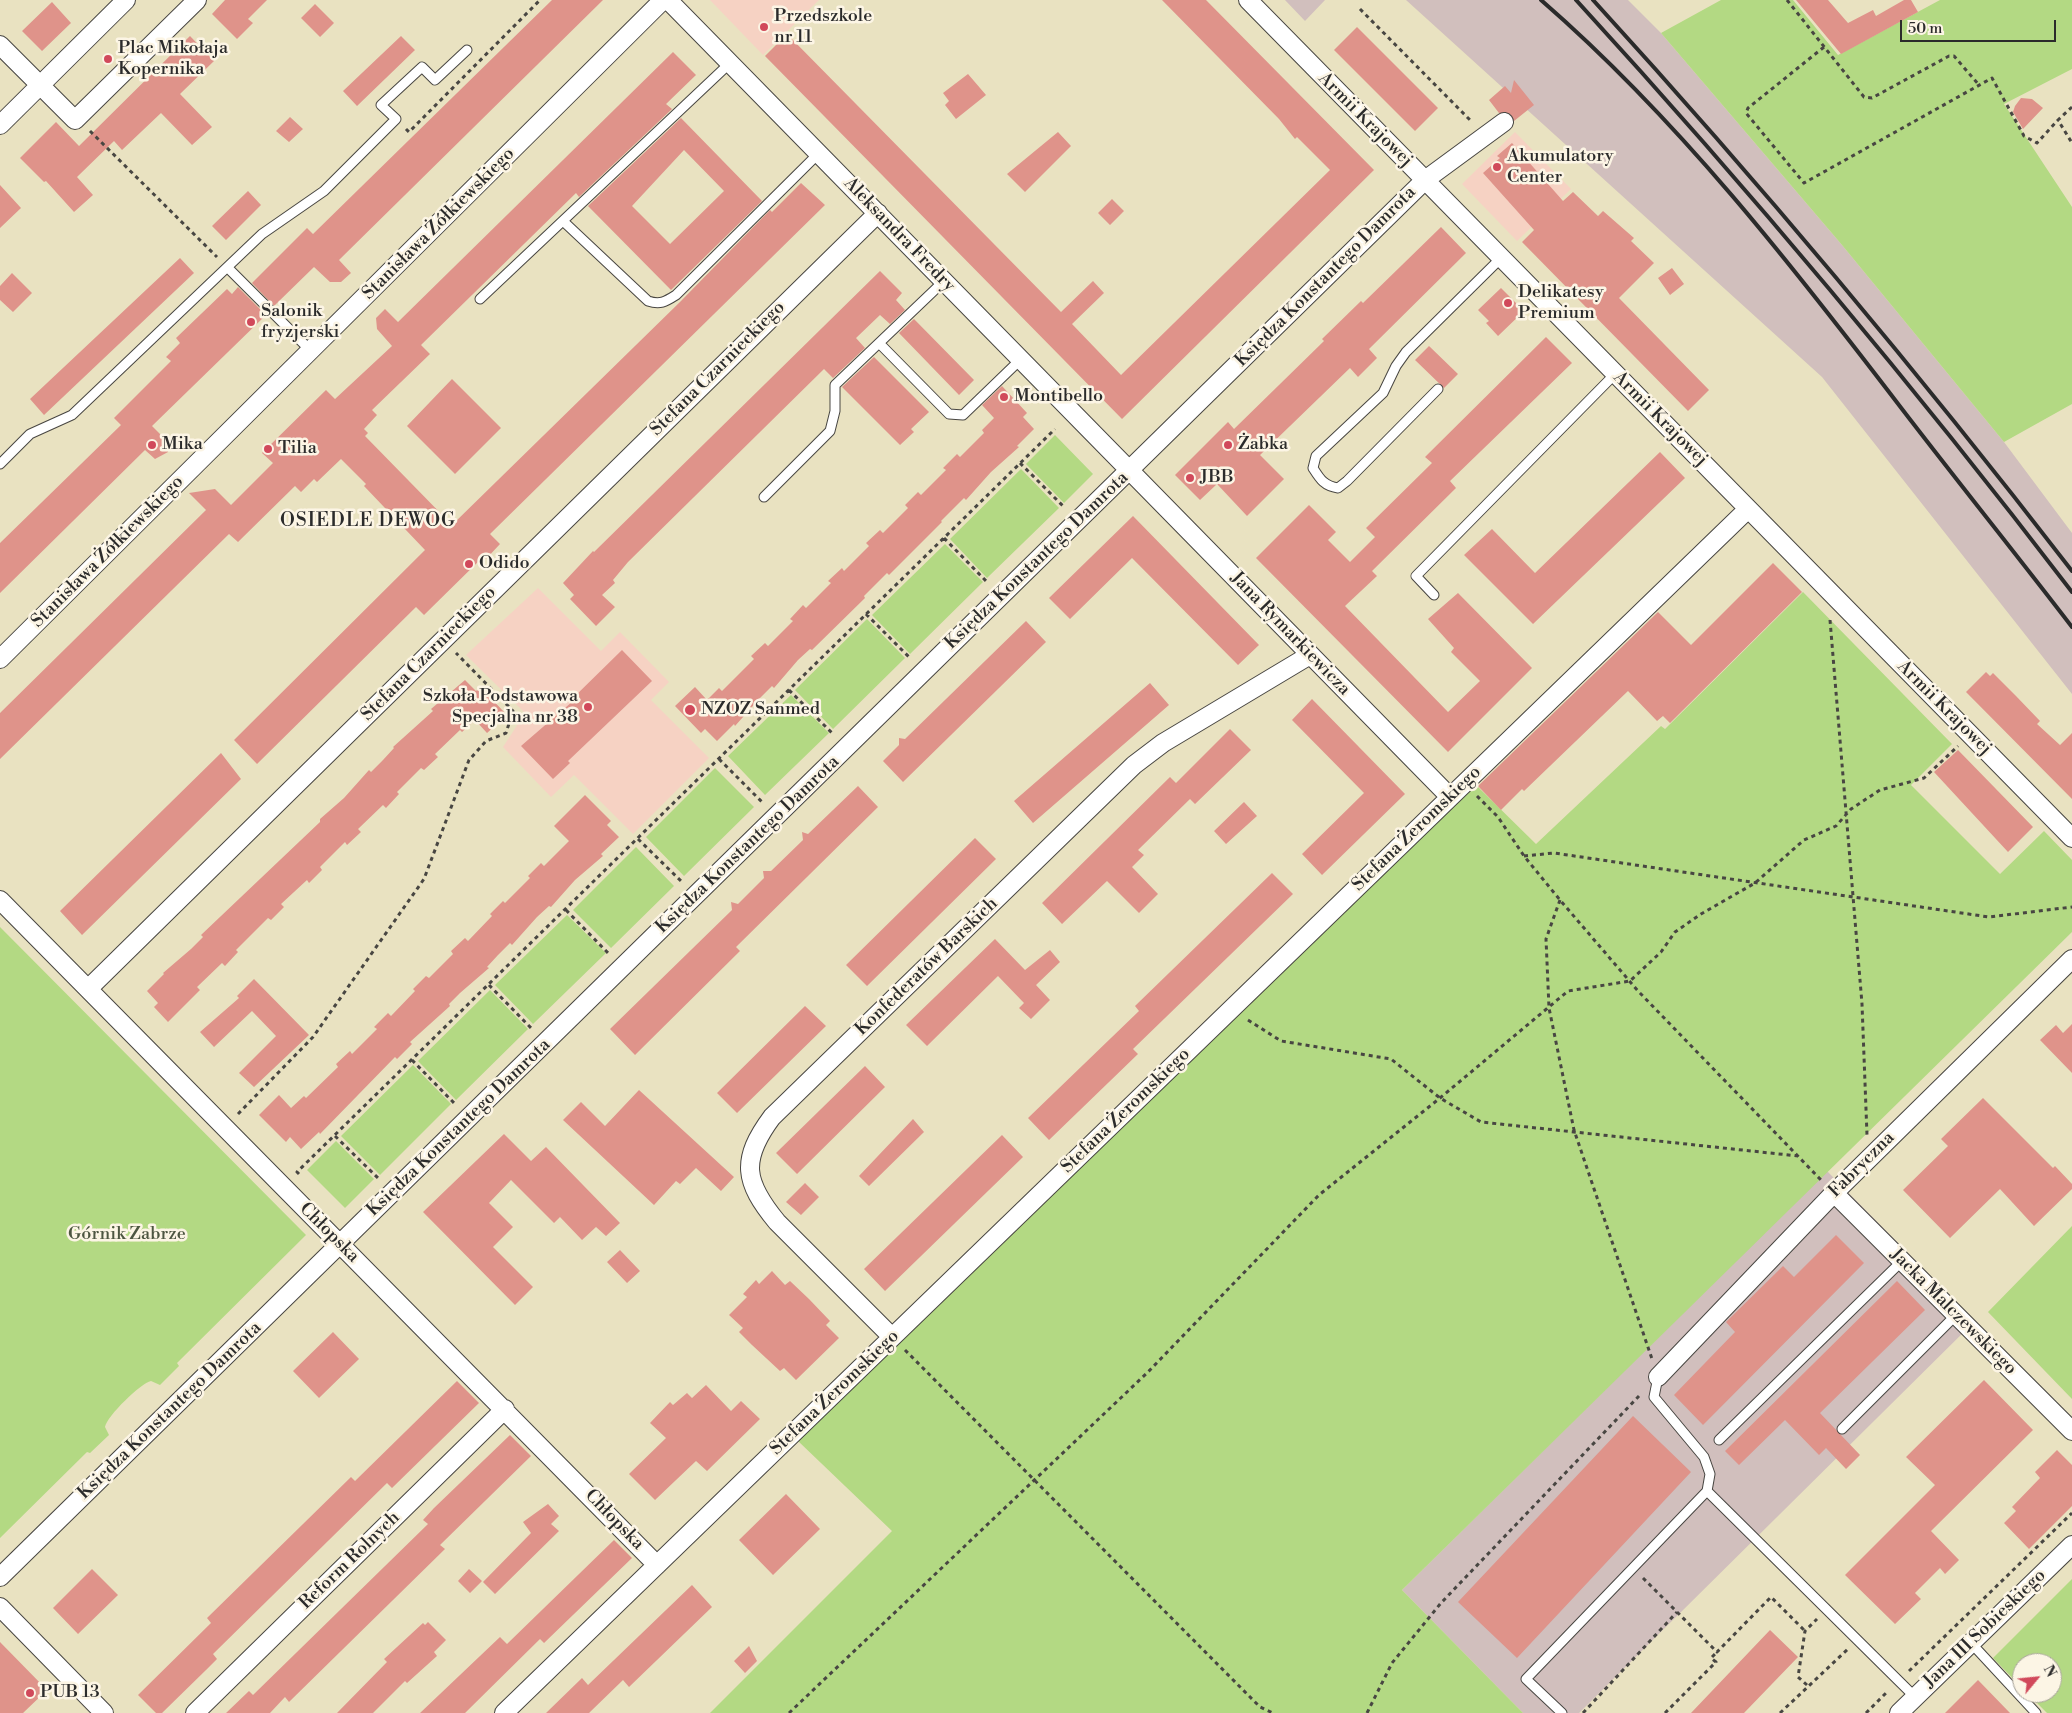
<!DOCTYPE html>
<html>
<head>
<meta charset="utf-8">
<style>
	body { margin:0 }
	#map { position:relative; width:2072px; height:1713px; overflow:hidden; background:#e9e2c1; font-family:"Libre Bodoni",serif }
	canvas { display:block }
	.north { position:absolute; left:2012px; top:1653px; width:50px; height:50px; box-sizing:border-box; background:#fcf5e5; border:1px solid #a8a49b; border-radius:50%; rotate:62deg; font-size:14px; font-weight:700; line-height:20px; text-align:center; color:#2b2b2b }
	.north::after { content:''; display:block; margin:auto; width:18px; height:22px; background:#d1495b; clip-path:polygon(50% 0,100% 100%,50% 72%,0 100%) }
	.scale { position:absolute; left:1900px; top:20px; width:156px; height:22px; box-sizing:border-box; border:2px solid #2b2b2b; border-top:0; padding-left:6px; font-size:15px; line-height:18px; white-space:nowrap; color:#2b2b2b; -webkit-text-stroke:4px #fcf5e5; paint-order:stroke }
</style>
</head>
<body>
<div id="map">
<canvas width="2072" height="1713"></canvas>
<div class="north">N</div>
<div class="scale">50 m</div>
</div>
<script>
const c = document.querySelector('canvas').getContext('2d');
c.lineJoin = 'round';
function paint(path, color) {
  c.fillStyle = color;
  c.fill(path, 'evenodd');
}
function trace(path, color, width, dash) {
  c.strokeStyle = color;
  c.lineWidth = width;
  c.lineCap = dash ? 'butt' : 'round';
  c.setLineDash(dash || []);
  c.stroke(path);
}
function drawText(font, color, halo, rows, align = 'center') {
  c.font = font + ' "Libre Bodoni",serif';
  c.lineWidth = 5;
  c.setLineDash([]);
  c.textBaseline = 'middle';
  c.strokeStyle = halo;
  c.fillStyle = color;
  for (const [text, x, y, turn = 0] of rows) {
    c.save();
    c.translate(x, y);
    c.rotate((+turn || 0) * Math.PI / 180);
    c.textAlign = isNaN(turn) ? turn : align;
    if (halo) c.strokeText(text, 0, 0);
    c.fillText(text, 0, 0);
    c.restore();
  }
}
const built = new Path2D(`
	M710,0H819L763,55Z
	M1515,132L1571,189L1517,241L1462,184Z
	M538,588L601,651L620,632L669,682L651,700L709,758L633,834L574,775L551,797L503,747L525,713L466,655Z`);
const industrial = new Path2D(`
	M1285,0H1325L1305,21Z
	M1406,0H1628L1661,33L1842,245L2004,442L2072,533V694L1822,377Z
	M1827,1171L1975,1321L1579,1713H1523L1402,1590Z`);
const green = new Path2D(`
	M1721,0H1793L1838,55L1940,0H2072V69L2004,104L2072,207V404L2004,442L1842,245L1661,33Z
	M1055,435L1093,474L1064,503L1026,464Z
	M1021,469L1059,508L987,578L950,539Z
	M945,544L983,582L910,654L872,615Z
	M1803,592L1952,744L1911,785L2000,874L2044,831L2072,860V932L1402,1590L1523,1713H710L892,1531L798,1441L1468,788L1478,787L1536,844L1661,726L1665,729Z
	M867,619L905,658L833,729L795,690Z
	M791,695L829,733L765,795L728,756Z
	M715,768L754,807L684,876L646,837Z
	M636,847L674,886L611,948L573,910Z
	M567,915L606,953L533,1024L495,985Z
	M0,927L306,1235L177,1363L179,1366L160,1385L151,1381C141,1383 107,1416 105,1427L109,1435L90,1453L87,1452L0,1538Z
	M490,990L528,1029L456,1100L418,1061Z
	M413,1065L451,1104L380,1175L341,1136Z
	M336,1141L374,1179L345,1208L307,1170Z
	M2072,1226V1399L1988,1312Z
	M2072,1579V1713H2047L2027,1693H2052V1663H2022V1688L1993,1658Z`);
const building = new Path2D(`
	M225,0H267L248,19L253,23L237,39L212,14Z
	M552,0H603L339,260L351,273L341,282H330L314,267L274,306L252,283L307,228L313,234Z
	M1162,0H1206L1374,170L1122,419L765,56L787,34L1061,312L1093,281L1104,293L1072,324L1121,375L1330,170L1297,137L1295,139L1279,119Z
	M1796,0H1828L1848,23L1873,10L1876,16L1904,0H1911L1918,12L1841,54Z
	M52,2L71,23L42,51L22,31Z
	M315,4L334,23L320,37L301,18Z
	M1357,27L1438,108L1415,131L1334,50Z
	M190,36L214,61L180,94L212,127L192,145L161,113L122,150L114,141L77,177L93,195L74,212L46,181L44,182L20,158L56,122L79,146Z
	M401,36L415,50L357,106L343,91Z
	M673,52L696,75L666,104L672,109L579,197L576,193L421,345L430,354L372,410L377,415L364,429L368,433L365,436L452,525L681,301L770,210L772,212L801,183L825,205L490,534L500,544L486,559L484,556L424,615L416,607L257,764L234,740L425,550L364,486L366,484L341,459L317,482L314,479L301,492L295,486L238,542L229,534L0,759V713L206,510L189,493L215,489L231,505L273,463L262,453L326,390L335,399L392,346L377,329L376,318L385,309L398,322Z
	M968,74L986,95L956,119L945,105L949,101L943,93Z
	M1514,80L1534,105L1514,121L1509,113H1499L1489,100L1505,86L1511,93Z
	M2021,98L2032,99L2043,108L2023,129L2013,112L2015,106Z
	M290,117L303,129L289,142L276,131Z
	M681,118L762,201L671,290L588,206ZM684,150L724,191L670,244L632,206Z
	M1058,132L1071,146L1025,192L1007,174Z
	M1512,143L1563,201L1573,192L1598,216L1603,211L1634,238L1631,241L1654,263L1619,298L1709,390L1688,411L1522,242L1534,230L1483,173L1500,158L1497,156Z
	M0,185L21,208L0,228Z
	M248,191L261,205L226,240L212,226Z
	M1112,199L1124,211L1110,225L1098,213Z
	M1441,227L1466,253L1369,349L1377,358L1358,377L1350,368L1260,455L1284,479L1247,516L1217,484L1200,500L1175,475L1228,422L1234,429L1324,341L1322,339L1361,301L1363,303Z
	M180,258L194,273L44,415L30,399Z
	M1672,268L1684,284L1670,295L1658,278Z
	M880,271L902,293L896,300L905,310L890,324L880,315L856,338L865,348L833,378L824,369L628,562L613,580L615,583L602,595L615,607L596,626L570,599L574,595L563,583L593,551L594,552Z
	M12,273L32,293L13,312L0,300V286Z
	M238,287L266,315L152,426L170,444L165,447L168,452L155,459L145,450L0,593V543L121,425L114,418L171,361L166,357L180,343L176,338L227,289L232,294Z
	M1501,288L1524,311L1498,336L1486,323L1489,321L1478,310Z
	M914,319L974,380L959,395L899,333Z
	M1546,337L1572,363L1450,481L1456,488L1372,571L1377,576L1345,606L1448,712L1480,681L1451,652L1454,648L1428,619L1458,593L1532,668L1448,752L1256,558L1309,505L1336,532L1328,540L1350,562L1375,537L1366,528L1432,463L1425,457Z
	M1429,346L1458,374L1444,388L1415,360Z
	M874,357L929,412L911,429L914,432L900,445L842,387Z
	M452,379L501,428L455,474L407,426Z
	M1002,386L1027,413L1023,417L1034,429L1017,446L1019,447L991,472L966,500L964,498L941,521L942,522L889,575L887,573L864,596L865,598L812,650L810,649L798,660L774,688L772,686L760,698L735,726L734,724L717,741L705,729L701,733L675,706L695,687L707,700L719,688L722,691L754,659L751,656L765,643L768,646L793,621L790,619L803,605L806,608L831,583L828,581L842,568L844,571L869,546L866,543L880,530L883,533L908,508L905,505L918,492L921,495L946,470L943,468L957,454L960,457L984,433L982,430L994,418L982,405Z
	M1660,452L1685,478L1533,624L1464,555L1492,529L1535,573Z
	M1133,516L1259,645L1238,665L1132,558L1070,619L1049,598Z
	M1773,563L1802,592L1670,723L1663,716L1657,721L1628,691L1524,791L1522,789L1501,810L1478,786L1658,612L1691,645Z
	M1026,621L1046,642L903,782L883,761L899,745V738L905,739Z
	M622,650L652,681L568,761L570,763L553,779L521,746L573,701L571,700Z
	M1986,672L1990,676L1993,673L2016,696L2040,721L2037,724L2060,745L2072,733V799L1966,692Z
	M465,680L476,691L480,687L507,715L487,733L475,720L462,732L460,730L435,754L438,757L424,770L421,768L397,792L399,794L386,808L383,805L358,829L361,832L347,845L345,842L320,867L322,870L309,883L307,880L281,904L284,907L271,920L268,918L236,950L238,952L225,966L222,963L197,987L200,990L168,1022L154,1007L158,1003L147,991L164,974L163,973L191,949L203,937L201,935L320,822V819L344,798L369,770L371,772L383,760L394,748L393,747L433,711L431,709Z
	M1150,683L1169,705L1033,823L1014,801Z
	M1312,699L1405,794L1322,875L1302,854L1364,793L1292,720Z
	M1230,729L1251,750L1195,804L1190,799L1138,850L1144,855L1132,867L1158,894L1139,913L1107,881L1062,924L1042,903L1170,777L1176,783Z
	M1958,750L2033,827L2008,852L1934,772Z
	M221,753L241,779L82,935L60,911Z
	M858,786L878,807L736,947L740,951L635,1055L610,1029L732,910L731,902L738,904L764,878L763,871H771L803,840L802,832L808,834Z
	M585,795L611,821L607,825L619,837L601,854L603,856L575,880L551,907L549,906L537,917L512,945L510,943L498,955L487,967L489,968L460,993L449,1004L450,1006L410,1042L412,1044L397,1059L395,1057L320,1134L319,1132L301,1149L290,1137L286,1142L259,1115L279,1095L291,1108L304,1096L306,1098L338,1067L336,1064L350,1051L352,1054L377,1029L374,1027L388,1013L391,1016L415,991L413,989L426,976L429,978L453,954L451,951L465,938L468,941L492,916L490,914L503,901L505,903L530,878L528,876L541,863L544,866L569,841L554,826Z
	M1244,802L1257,816L1226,844L1214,831Z
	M975,838L996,859L867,986L846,965Z
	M1272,873L1293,894L1133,1049L1138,1054L1049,1140L1028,1118L1139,1011L1135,1006Z
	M995,939L1025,970L1050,950L1060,962L1036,985L1050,1000L1031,1019L1019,1008L1024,1003L998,976L927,1046L906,1025Z
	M254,979L309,1035L254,1087L239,1073L276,1036L252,1011L214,1047L200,1032L239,998L237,996Z
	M805,1006L826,1026L737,1113L717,1093Z
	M2072,1024V1073L2040,1040L2056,1025L2063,1033Z
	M865,1066L885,1087L797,1174L776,1153Z
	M639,1090L734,1177L721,1191L696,1168L680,1184L676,1181L654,1205L563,1120L581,1102L605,1126Z
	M1983,1098L2053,1168L2055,1166L2072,1184V1189L2034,1226L2000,1189L1950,1238L1903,1190L1948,1146L1941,1139Z
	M913,1119L924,1132L869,1186L859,1176Z
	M504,1134L531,1161L546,1147L620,1223L606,1236L596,1227L582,1240L560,1217L554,1223L511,1180L489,1203L513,1227L493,1247L533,1287L515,1305L423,1212Z
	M1002,1135L1023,1157L885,1291L864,1269Z
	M805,1183L819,1197L801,1215L786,1202Z
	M1836,1235L1864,1263L1703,1425L1674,1395L1735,1332L1726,1322L1783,1266L1794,1277Z
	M620,1250L640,1271L627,1283L607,1262Z
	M772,1271L785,1285L790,1281L809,1299L830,1321L826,1325L839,1338L796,1380L784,1368L780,1371L752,1345L739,1332L743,1328L729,1315L747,1297L743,1294L756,1280L759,1284Z
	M1897,1281L1925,1310L1820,1413L1860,1455L1846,1469L1826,1448L1819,1455L1785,1420L1739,1465L1725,1451Z
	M333,1332L359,1359L319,1398L293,1371Z
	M1984,1380L2033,1430L1931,1531L1959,1560L1945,1574L1940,1568L1915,1593L1921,1599L1895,1624L1845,1575L1935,1485L1906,1457Z
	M457,1381L479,1403L392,1488L387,1483L213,1654L217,1659L206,1670L162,1713H156L138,1695L211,1623L207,1618L351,1477L355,1481Z
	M706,1385L731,1411L741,1401L760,1419L707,1471L696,1461L655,1500L629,1474L666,1438L650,1423L670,1402L673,1405L687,1393L692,1398Z
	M1633,1416L1691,1472L1517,1658L1458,1602Z
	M510,1435L531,1456L440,1545L445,1549L289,1702L285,1697L270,1713H226L249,1691L253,1695L428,1524L423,1520L434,1508Z
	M2057,1450L2072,1465V1506L2029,1549L2004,1523L2016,1511L2012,1507L2040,1478L2035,1472Z
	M786,1494L820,1529L773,1575L739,1540Z
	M548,1504L559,1516L551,1524L559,1531L495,1594L483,1582L531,1533L523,1522Z
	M614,1540L632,1558L544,1643L540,1639L465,1713H420L500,1637L507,1644Z
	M92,1569L118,1595L78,1634L53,1608Z
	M469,1569L482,1581L470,1593L458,1581Z
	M692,1585L712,1607L629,1687L623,1680L589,1713H546L582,1678L588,1685Z
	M428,1622L446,1640L434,1652L437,1656L407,1683L405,1681L373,1713H337L387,1662L384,1659L423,1623L425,1625Z
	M1770,1630L1798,1657L1744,1713H1691Z
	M0,1642L47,1690L23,1713H0Z
	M749,1646L757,1661L745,1673L734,1661Z
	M1978,1680L2010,1713H1945Z`);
const path = new Path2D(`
	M1787,0L1864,97L1872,98L1949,56H1954L1979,85
	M1360,9L1472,122
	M1824,47L1748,108L1746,113L1804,183L1992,78L2024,136L2037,143L2058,120
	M2072,107L2058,120L2072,143
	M406,129L409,132L540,0
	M90,131L217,257
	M1020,463L1064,507
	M944,538L987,582
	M866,614L910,658
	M1830,620L1862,1004L1867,1135
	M789,690L833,734
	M719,759L763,803
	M1477,796L1498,817L1524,856L1560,900L1638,991L1821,1180
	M638,839L682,882
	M1524,856L1554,853L1989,917L2072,907
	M1560,900L1546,939L1549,1008L1574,1130L1652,1359
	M566,910L609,954
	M489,985L532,1029
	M1248,1020L1281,1041L1391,1059L1440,1098L1481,1122L1798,1156
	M412,1060L455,1104
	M238,1114L313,1037L424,879L469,760L486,741L506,733L513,711L456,653
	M335,1136L379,1179
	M299,1174L297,1172L1055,429
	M905,1350L1260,1707L1273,1713
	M1643,1578L1717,1652L1771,1597L1805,1631
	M1909,1671L2072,1513
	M1807,1685L1798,1677L1805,1631L1817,1619
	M789,1713L1147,1373L1319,1195L1440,1098L1568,991L1630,981L1661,952L1675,932L1701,914L1755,883L1804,840L1836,826L1851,809L1880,790L1924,778L1958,746
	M1367,1713L1392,1663L1441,1603L1639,1396
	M1583,1713L1677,1612
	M1665,1713L1716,1662L1711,1658L1717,1652
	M1780,1713L1848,1649
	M1866,1713L1888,1691`);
const lane = new Path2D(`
	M563,221L648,301C660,305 665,302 676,295L819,153
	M228,268L311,351
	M480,299L730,63
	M879,343L949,414L963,415L1020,360
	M1438,389L1347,481L1338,488C1324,486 1320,479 1313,468L1316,456L1383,393L1396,366L1406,352L1501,258
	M0,464L30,434L72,415L262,234L324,191L396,119L381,105L422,67L435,80L467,50
	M764,497L830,431L835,411V385L944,281
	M1434,595L1416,576L1615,374
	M1658,1377L1654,1397L1704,1457L1710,1474L1707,1491
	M1842,1429L1956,1315
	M1719,1440L1902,1261
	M1972,1644L2036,1713
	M1562,1713L1526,1679L1707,1491L1915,1697`);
const street = new Path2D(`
	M668,0L1450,797
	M1248,0L2072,838
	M0,45L75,120L197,0
	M0,125L126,0
	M0,659L663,0
	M0,900L657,1565
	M88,989L878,213
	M1834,1193L2072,1431
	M892,1337L777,1222C744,1182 740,1160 772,1117L1134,765L1163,743L1310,655
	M1658,1377L1834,1193L2072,959
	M0,1577L1425,180L1504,122
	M0,1607L104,1713
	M195,1713L505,1409
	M504,1713L1748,509
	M1899,1713L2072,1545`);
const rail = new Path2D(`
	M1541,0C1678,119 1792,265 1902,409C1958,482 2016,554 2072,627
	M1576,0C1750,190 1915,387 2072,592
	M1593,0C1761,184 1920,374 2072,571`);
const markers = [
	[764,27,5,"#d1495b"],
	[108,59,5,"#d1495b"],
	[1497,167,5,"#d1495b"],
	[1508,303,5,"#d1495b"],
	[251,322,5,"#d1495b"],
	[1004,397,5,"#d1495b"],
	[152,445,5,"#d1495b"],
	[1228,445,5,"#d1495b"],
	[268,449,5,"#d1495b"],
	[1190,478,5,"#d1495b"],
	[469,564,5,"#d1495b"],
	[588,707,5,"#d1495b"],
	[690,710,6,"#d1495b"],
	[30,1693,5,"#d1495b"]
];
const poiNames = [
	["Przedszkole",774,17],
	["nr 11",774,38],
	["Plac Mikołaja",118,49],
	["Kopernika",118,70],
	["Akumulatory",1507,157],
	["Center",1507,178],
	["Delikatesy",1518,293],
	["Premium",1518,314],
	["Salonik",261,312],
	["fryzjerski",261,333],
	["Montibello",1014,397],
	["Mika",162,445],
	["Żabka",1238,445],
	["Tilia",278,449],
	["JBB",1200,478],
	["Odido",479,564],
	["Szkoła Podstawowa",578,697,"right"],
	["Specjalna nr 38",578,718,"right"],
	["NZOZ Sanmed",701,710],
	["PUB 13",40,1693]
];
const streetNames = [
	["Armii Krajowej",1365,120,45],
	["Stanisława Żółkiewskiego",439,224,-45],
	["Aleksandra Fredry",899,235,46],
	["Księdza Konstantego Damrota",1326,277,-45],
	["Stefana Czarnieckiego",718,369,-45],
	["Armii Krajowej",1660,419,45],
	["Stanisława Żółkiewskiego",108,552,-45],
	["Księdza Konstantego Damrota",1037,561,-44],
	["Jana Rymarkiewicza",1290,634,46],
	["Stefana Czarnieckiego",429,654,-45],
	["Armii Krajowej",1944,708,45],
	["Stefana Żeromskiego",1417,829,-44],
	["Księdza Konstantego Damrota",748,845,-44],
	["Konfederatów Barskich",927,967,-44],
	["Stefana Żeromskiego",1126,1111,-44],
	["Księdza Konstantego Damrota",459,1128,-44],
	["Fabryczna",1862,1165,-45],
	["Chłopska",329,1233,45],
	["Jacka Malczewskiego",1953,1312,45],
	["Stefana Żeromskiego",835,1393,-44],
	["Księdza Konstantego Damrota",170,1411,-44],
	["Chłopska",614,1520,46],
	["Reform Rolnych",350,1561,-44],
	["Jana III Sobieskiego",1985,1629,-44]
];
const parkNames = [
	["Górnik Zabrze",127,1235]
];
const neighbourhoodNames = [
	["OSIEDLE DEWOG",368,521]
];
paint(built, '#f6d2c3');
paint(industrial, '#d1bfbd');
paint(green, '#b3d983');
paint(building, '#df938a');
trace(lane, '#484642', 11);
trace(street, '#484642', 20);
trace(path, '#484642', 3, [4, 4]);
trace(lane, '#fff', 9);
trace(street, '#fff', 18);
trace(rail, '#2b2b2b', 4);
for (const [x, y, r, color] of markers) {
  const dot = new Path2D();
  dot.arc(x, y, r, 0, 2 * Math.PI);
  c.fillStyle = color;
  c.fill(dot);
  trace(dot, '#fcf5e5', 2);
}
drawText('18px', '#2b2b2b', '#fcf5e5', poiNames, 'left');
drawText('18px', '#2b2b2b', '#fcf5e5', streetNames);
drawText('18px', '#4d5641', '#fcf5e5', parkNames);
c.letterSpacing = '1px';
drawText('19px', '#2b2b2b', '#fcf5e5', neighbourhoodNames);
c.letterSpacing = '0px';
</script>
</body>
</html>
